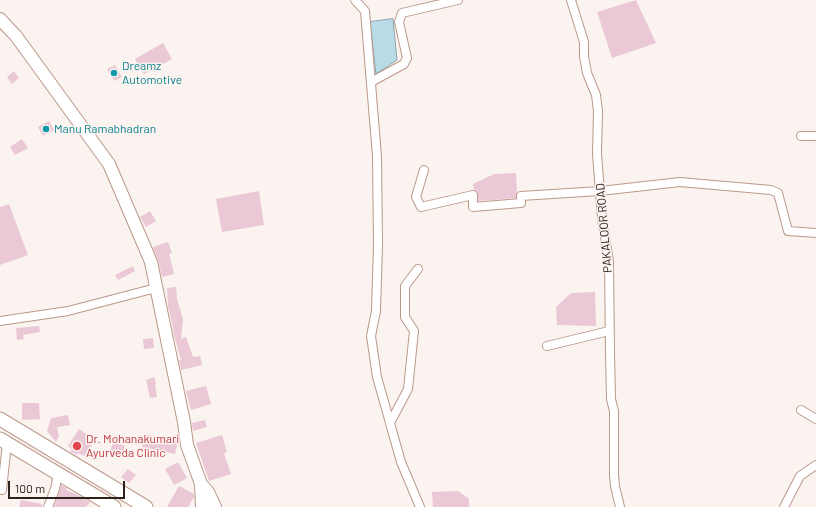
<!DOCTYPE html>
<html>
<head>
<meta charset="utf-8">
<style>
	body { margin:0 }
	#map { position:relative; width:816px; height:507px; overflow:hidden; background:#fbf3f0; font-family:Barlow,sans-serif }
	canvas { display:block }
	.scale { position:absolute; left:8px; top:481px; width:117px; height:18px; box-sizing:border-box; border:2px solid #2f211b; border-top:0; padding-left:5px; font-size:12px; line-height:14px; white-space:nowrap; color:#2f211b; -webkit-text-stroke:3px #fbf3f0; paint-order:stroke }
</style>
</head>
<body>
<div id="map">
<canvas width="816" height="507"></canvas>
<div class="scale">100 m</div>
</div>
<script>
const c = document.querySelector('canvas').getContext('2d');
c.lineJoin = 'round';
function paint(path, color) {
  c.fillStyle = color;
  c.fill(path, 'evenodd');
}
function trace(path, color, width, dash) {
  c.strokeStyle = color;
  c.lineWidth = width;
  c.lineCap = dash ? 'butt' : 'round';
  c.setLineDash(dash || []);
  c.stroke(path);
}
function drawText(font, color, halo, rows, align = 'center') {
  c.font = font + ' Barlow,sans-serif';
  c.lineWidth = 3;
  c.setLineDash([]);
  c.textBaseline = 'middle';
  c.strokeStyle = halo;
  c.fillStyle = color;
  for (const [text, x, y, turn = 0] of rows) {
    c.save();
    c.translate(x, y);
    c.rotate((+turn || 0) * Math.PI / 180);
    c.textAlign = isNaN(turn) ? turn : align;
    if (halo) c.strokeText(text, 0, 0);
    c.fillText(text, 0, 0);
    c.restore();
  }
}
const water = new Path2D(`
	M393,19L397,60L376,74L370,22Z`);
const building = new Path2D(`
	M636,0L656,43L612,58L597,12Z
	M163,43L172,59L144,74L135,59Z
	M115,65L122,77L114,81L107,69Z
	M14,71L19,78L12,84L7,77Z
	M49,121L54,130L43,136L38,127Z
	M22,139L28,148L15,155L10,147Z
	M516,173L517,192L516,198L478,201V195L477,192L474,190L473,184L494,174Z
	M259,191L264,225L222,232L216,199Z
	M9,204L28,255L0,265V207Z
	M150,211L156,221L146,227L140,217Z
	M168,242L172,253L169,254L174,274L162,277L158,260L153,247Z
	M133,266L135,271L118,280L115,275Z
	M176,287L177,299L183,319L181,339L186,337L193,357L200,356L202,365L181,370L179,360H181L174,335L172,323L168,306L167,288Z
	M595,292L596,326L557,325L556,307L571,293Z
	M39,326L40,332L23,335L24,339L17,340L16,328Z
	M153,338L154,348L144,349L143,339Z
	M154,377L156,383L155,384L157,397L150,398L146,380Z
	M206,386L211,404L191,410L186,391Z
	M22,403H39L40,419L22,420Z
	M68,415L70,425L57,427L59,436L56,442L47,431L51,418Z
	M205,420L207,427L193,431L192,423Z
	M79,429L89,436L86,441L92,444L84,456L78,453L77,455L70,451L72,449L68,446Z
	M144,434L178,441L175,454L142,447Z
	M222,435L227,452L224,453L231,474L209,481L196,443Z
	M114,441L125,446L120,458L109,453Z
	M178,462L187,478L174,485L165,469Z
	M128,469L136,475L129,483L121,477Z
	M61,485L67,488L66,490L76,494L90,502L86,507H54Z
	M179,486L194,494V497L188,507H167Z
	M458,491L469,499V507H433L432,492Z
	M21,500L42,504V507H19Z`);
const street = new Path2D(`
	M355,0L365,11L377,156L378,245L376,311L371,336L377,377L401,462L420,507
	M571,0L584,42V56L587,73L596,95L598,111L597,154L602,218L609,262L610,353L611,399L614,411V475L615,486L620,507
	M371,82L404,64L407,58L399,22L402,13L458,0
	M801,136H816
	M424,170L416,197L421,207L473,195V207L521,203V196L600,191L680,182L771,190L778,193L788,231L816,233
	M0,321L68,311L156,288
	M547,346L609,331
	M801,410L816,419
	M390,423L408,389L414,331L405,317V286L418,269
	M2,490L7,443
	M48,507L55,489L58,473
	M784,507L800,476L816,465`);
const secondary = new Path2D(`
	M0,19L16,36L109,164L151,262L184,422L187,445L201,484L208,492L215,507
	M201,485L202,507`);
const primary = new Path2D(`
	M0,419L146,507
	M0,439L114,507`);
const markers = [
	[114,73,4,"#0f9aa8"],
	[46,129,4,"#0f9aa8"],
	[77,446,5,"#e0444e"]
];
const cultureNames = [
	["Dreamz",122,66],
	["Automotive",122,80],
	["Manu Ramabhadran",54,129]
];
const streetNames = [
	["PAKALOOR ROAD",604,228,-95]
];
const healthNames = [
	["Dr. Mohanakumari",86,439],
	["Ayurveda Clinic",86,453]
];
paint(water, '#b7dce7');
trace(water, '#8ea4aa', 1);
paint(building, '#eac8d5');
trace(street, '#bb9889', 10);
trace(secondary, '#bb9889', 14);
trace(primary, '#bb9889', 15);
trace(street, '#fff', 8);
trace(secondary, '#fff', 12);
trace(primary, '#fff', 13);
for (const [x, y, r, color] of markers) {
  const dot = new Path2D();
  dot.arc(x, y, r, 0, 2 * Math.PI);
  c.fillStyle = color;
  c.fill(dot);
  trace(dot, '#fbf3f0', 1.5);
}
drawText('12px', '#0d838f', '#fbf3f0', cultureNames, 'left');
drawText('12px', '#2f211b', '#fbf3f0', streetNames);
drawText('12px', '#be3a42', '#fbf3f0', healthNames, 'left');
</script>
</body>
</html>
